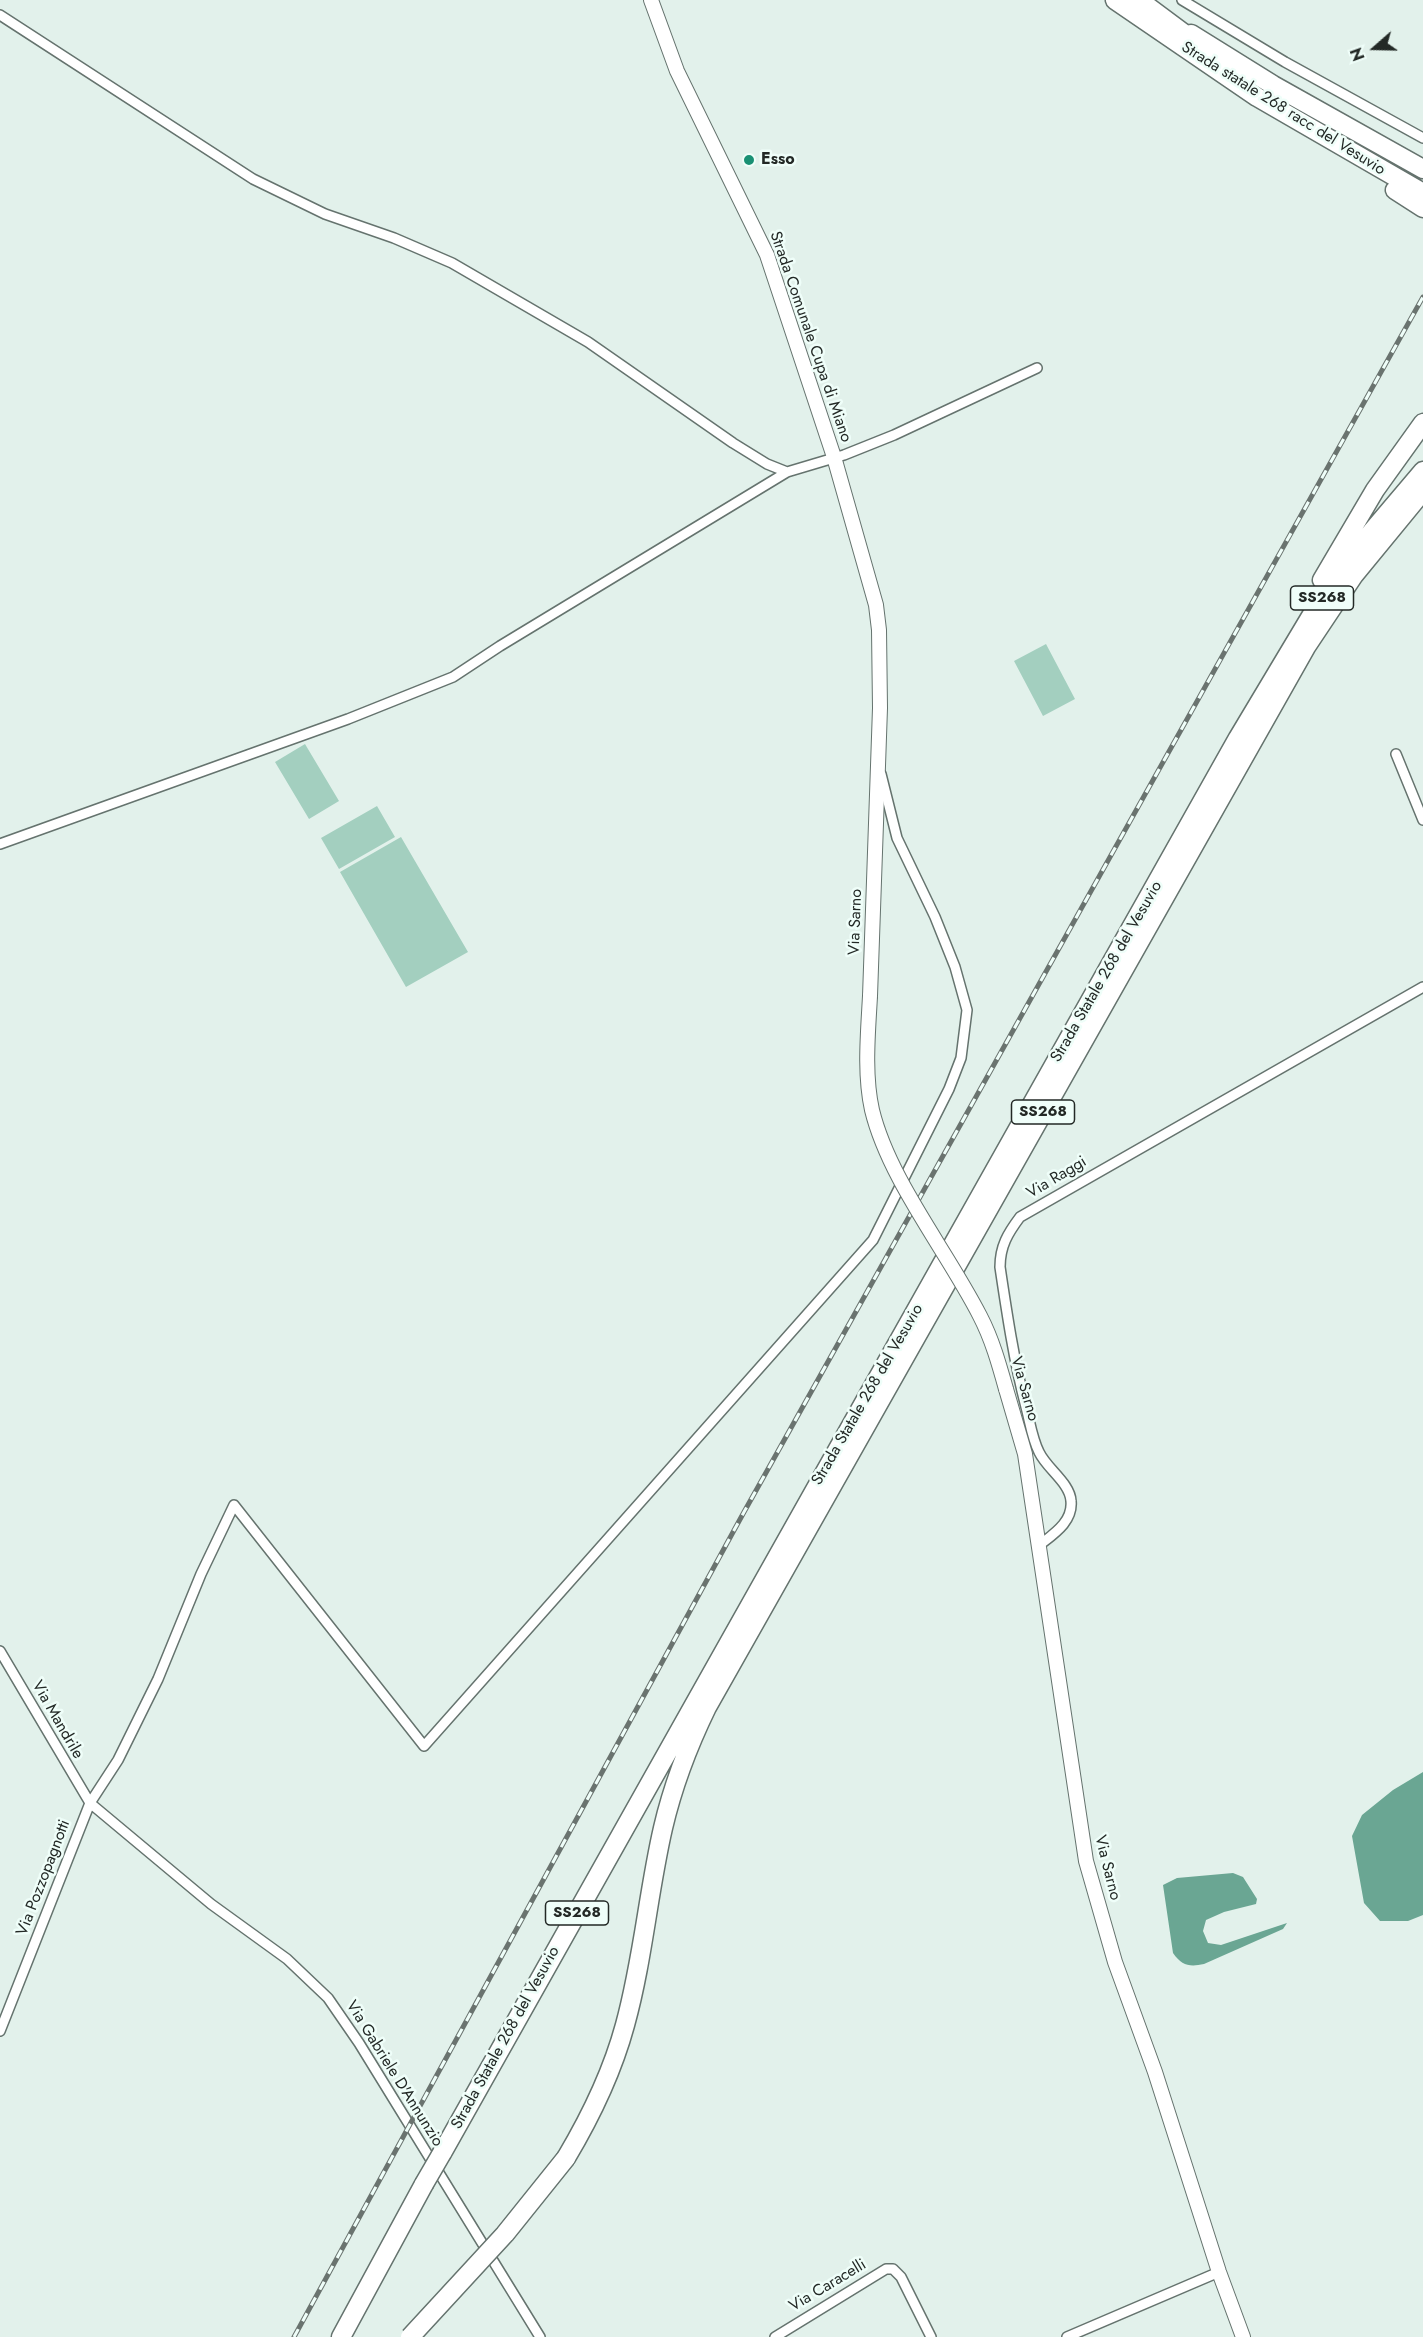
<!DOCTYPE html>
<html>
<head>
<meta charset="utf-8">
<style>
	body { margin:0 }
	#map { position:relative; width:1423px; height:2337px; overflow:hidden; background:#e2f1eb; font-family:Jost,sans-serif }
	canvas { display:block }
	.north { position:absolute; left:1345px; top:18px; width:60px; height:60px; -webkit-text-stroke:4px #effef9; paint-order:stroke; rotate:250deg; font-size:16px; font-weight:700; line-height:24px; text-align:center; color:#232926 }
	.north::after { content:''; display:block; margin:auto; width:21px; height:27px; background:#232926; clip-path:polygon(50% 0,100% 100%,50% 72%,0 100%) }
</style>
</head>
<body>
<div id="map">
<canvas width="1423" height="2337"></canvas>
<div class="north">N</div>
</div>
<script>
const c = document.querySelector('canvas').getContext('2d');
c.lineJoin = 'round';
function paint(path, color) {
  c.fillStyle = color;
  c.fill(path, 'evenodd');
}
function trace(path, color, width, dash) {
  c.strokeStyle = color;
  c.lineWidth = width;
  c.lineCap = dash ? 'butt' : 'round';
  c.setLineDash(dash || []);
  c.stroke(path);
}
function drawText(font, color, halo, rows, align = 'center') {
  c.font = font + ' Jost,sans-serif';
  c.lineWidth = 5;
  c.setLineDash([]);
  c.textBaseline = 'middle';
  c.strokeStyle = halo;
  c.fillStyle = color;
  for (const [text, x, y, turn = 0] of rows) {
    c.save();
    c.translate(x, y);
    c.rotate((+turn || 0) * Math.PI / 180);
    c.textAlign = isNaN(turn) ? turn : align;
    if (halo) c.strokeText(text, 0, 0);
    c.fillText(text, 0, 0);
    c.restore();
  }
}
const green = new Path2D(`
	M1046,644L1075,699L1043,716L1014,661Z
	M305,744L339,801L309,819L275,762Z
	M377,806L395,837L339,869L321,838Z
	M401,837L468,952L406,987L340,872Z`);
const water = new Path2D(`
	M1423,1772V1915L1408,1921H1380L1364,1903L1352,1836L1362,1815L1393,1790Z
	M1233,1873L1243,1877L1257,1899L1256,1904L1224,1912L1206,1920L1203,1931L1208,1943L1221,1945L1287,1923L1283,1929L1204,1964C1190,1967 1182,1966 1173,1953L1163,1885L1177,1878Z`);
const street = new Path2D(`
	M1182,0L1285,62L1423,138
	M0,15L253,179L325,214L394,238L452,263L588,342L733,443L767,464L787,472
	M1396,754L1423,820
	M0,844L348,719L453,677L500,646L787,472L844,455L894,435L1037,368
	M1041,1544C1055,1533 1073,1521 1071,1501C1070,1483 1047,1469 1039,1452C1032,1438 1030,1422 1026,1407C1014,1361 1007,1314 1000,1267C1000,1246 1008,1233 1020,1217L1423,987
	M0,1651L90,1803L211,1904L287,1959L328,1998L359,2043L540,2337
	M0,2031L90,1803L118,1760L158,1679L201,1574L234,1505L424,1746L873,1240L949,1089L961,1058L967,1010L955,967L935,917L897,838L881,774
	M775,2337L886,2269H893L901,2277L931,2337
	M1067,2337L1219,2272`);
const secondary = new Path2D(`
	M651,0L677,71L767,255L834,457L876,605L879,630L880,708L870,996
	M1006,1389L1025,1454L1086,1861L1115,1962L1155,2072L1219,2272L1243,2337`);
const highway = new Path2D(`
	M1115,0L1257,97L1423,193
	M1139,0L1198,44
	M1191,34L1273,85L1423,169
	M1395,190L1423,208
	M1322,580L1375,490L1423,423
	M442,2153L1238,738L1323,596L1373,530L1423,471
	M566,2158C591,2116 612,2073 625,2025C643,1960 648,1893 663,1828C673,1785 688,1746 707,1707L1306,647L1354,575L1423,491
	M341,2337L424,2184`);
const rail = new Path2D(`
	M294,2337L744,1512L1423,297`);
const secondaryBridge = new Path2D(`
	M870,996C868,1033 864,1074 872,1110C889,1180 947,1251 980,1316C992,1339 999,1364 1006,1389`);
const highwayBridge = new Path2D(`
	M424,2184L442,2153
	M410,2337L505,2234L566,2158`);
const markers = [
	[749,160,6,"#199073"]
];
const shields = [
	[1322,598,63],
	[1043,1112,63],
	[577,1913,63]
];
const shieldNames = [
	["SS268",1322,598],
	["SS268",1043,1112],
	["SS268",577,1913]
];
const streetNames = [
	["Strada statale 268 racc del Vesuvio",1283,109,32],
	["Strada Comunale Cupa di Miano",810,337,71],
	["Via Sarno",856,922,-88],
	["Strada Statale 268 del Vesuvio",1107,972,-60],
	["Via Raggi",1057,1178,-31],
	["Via Sarno",1024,1389,74],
	["Strada Statale 268 del Vesuvio",868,1395,-60],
	["Via Mandrile",57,1720,60],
	["Via Sarno",1107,1868,76],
	["Via Pozzopagnotti",44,1878,-69],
	["Strada Statale 268 del Vesuvio",506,2038,-61],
	["Via Gabriele D'Annunzio",394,2074,58],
	["Via Caracelli",828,2286,-31]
];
const poiNames = [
	["Esso",761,160]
];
paint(green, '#a3cfbf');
paint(water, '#6aa693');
trace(street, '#65736e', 12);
trace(secondary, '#65736e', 16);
trace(highway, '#65736e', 21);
trace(street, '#fff', 9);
trace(secondary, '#fff', 14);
trace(highway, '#fff', 18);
trace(rail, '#6a736f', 5);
trace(rail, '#effef9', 3, [9]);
trace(secondaryBridge, '#65736e', 16, []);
trace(highwayBridge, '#65736e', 21, []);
trace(secondaryBridge, '#fff', 14);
trace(highwayBridge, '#fff', 18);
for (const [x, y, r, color] of markers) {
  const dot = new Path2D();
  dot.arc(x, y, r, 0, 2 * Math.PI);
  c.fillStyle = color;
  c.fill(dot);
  trace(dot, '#effef9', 2);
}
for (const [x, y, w] of shields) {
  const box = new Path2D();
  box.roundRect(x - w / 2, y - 12, w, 24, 4.5);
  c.fillStyle = '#effef9';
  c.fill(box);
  trace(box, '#232926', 1.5);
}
drawText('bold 15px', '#232926', null, shieldNames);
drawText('16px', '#232926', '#effef9', streetNames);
drawText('bold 16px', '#232926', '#effef9', poiNames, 'left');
</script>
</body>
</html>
